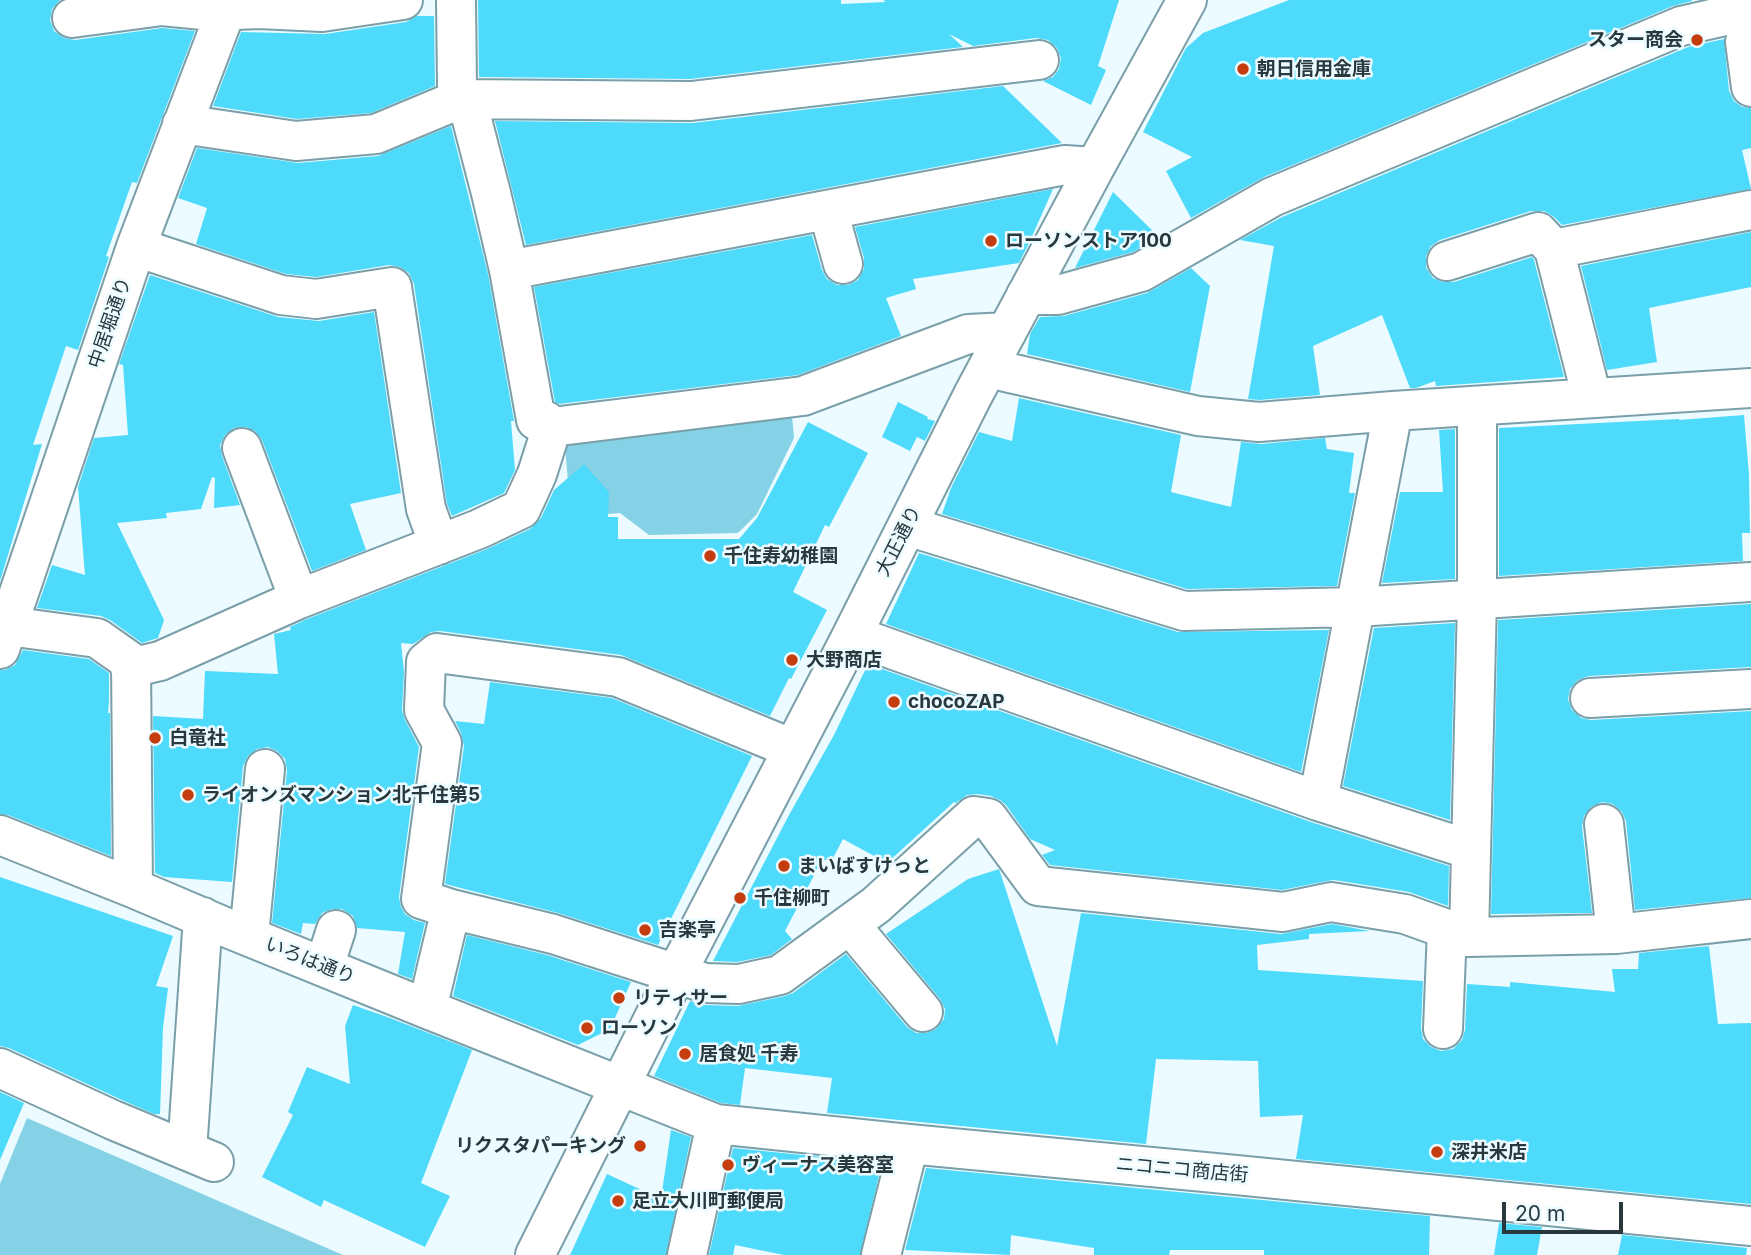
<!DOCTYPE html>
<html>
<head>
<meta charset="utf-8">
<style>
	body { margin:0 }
	#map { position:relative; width:1751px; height:1255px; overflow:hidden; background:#ebfbff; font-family:Inter,sans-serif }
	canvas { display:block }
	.scale { position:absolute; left:1502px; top:1202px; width:121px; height:32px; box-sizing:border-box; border:4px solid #29383d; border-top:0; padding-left:9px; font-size:21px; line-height:24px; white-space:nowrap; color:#29383d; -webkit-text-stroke:5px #ebfbff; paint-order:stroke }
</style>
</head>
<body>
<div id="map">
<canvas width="1751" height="1255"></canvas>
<div class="scale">20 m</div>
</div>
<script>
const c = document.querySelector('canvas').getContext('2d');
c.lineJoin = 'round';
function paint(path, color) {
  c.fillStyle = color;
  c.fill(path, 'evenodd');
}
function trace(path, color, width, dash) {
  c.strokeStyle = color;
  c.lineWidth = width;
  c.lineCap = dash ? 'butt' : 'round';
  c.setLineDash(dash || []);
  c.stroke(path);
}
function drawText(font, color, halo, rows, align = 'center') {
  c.font = font + ' Inter,"Noto Sans JP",sans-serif';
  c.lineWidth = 5;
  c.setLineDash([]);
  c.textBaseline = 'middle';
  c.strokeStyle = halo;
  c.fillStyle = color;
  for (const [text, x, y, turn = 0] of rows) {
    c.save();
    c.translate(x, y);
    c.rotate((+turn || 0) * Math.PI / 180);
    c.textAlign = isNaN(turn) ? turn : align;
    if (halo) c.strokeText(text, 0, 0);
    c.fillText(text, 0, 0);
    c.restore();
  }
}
const green = new Path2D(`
	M792,416L794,438L757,514L738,533L649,535L620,513L571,517L564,434Z
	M27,1118L343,1255H0V1184Z`);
const building = new Path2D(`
	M0,0H60L52,9L50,20L54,31L64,38L75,40L162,28L195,31L137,183L132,182L106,256L109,257L78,350L66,346L33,445L42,444L0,581Z
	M478,0H841V4L886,2L883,0H1119L1098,66L1106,70L1091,105L1043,81L1053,77L1059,69L1061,58L1057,48L1048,40L1036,38L973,46L949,34L963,47L690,79L479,77Z
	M1289,0H1692V1L1673,6L1264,177L1191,218L1166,171L1192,157L1143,132L1186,48L1203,33Z
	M417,16H434L435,86L371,113L297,119L213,106L241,32L325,34L406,22Z
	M1724,39L1729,91L1734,101L1742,107L1751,108V148L1742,150L1751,189L1562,225L1554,217L1544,211H1531L1440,240L1431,246L1426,256V268L1433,278L1443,282H1454L1532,257L1534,260L1564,377L1436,386L1435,381L1416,388H1410L1382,315L1313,346L1320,395L1259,400L1248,399L1274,246L1240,240L1282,217L1688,47Z
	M1003,86L1062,143L526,245L495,121L693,123Z
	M451,126L488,274L514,421H511L515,470L504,493L452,516L447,504L414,284L409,273L400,267L389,265L316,277L286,274L196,244L207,208L178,198L197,148L298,163L378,156Z
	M1053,189L1030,241L1019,263L913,279L916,289L886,298L901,336L798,375L559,404L555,402L534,287L812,235L822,270L827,279L837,285H848L858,280L864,269V258L855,227Z
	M1113,192L1159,237L1133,252L1075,268Z
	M1751,232V287L1649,308L1657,362L1607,370L1581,266Z
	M1191,268L1210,286L1190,392L1027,354L1030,334L1040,317L1064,316L1147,293Z
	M150,275L278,317L319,321L374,312L401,493L350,504L366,550L312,571L262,440L255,431L246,427L234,428L225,435L220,445L222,456L240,505L214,508L215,478L212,477L201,509L166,513L167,518L117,523L164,620L158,638L142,643L110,620L101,616L37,608L52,565L85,575L78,487L94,438L128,435L123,365L119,364Z
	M1019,398L1181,435L1171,492L1231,507L1241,442L1261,444L1325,438L1327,449L1354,453L1349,493H1355L1337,586L1187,589L942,514L951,488L979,432L1012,441Z
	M898,402L928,417L927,419L935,421L925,441L917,437L910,451L882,437Z
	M1744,415L1749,475L1750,533H1742L1743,561L1499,576V428L1679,419V420Z
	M808,422L868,453L829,527L825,525L793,592L827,610L791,679L789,678L770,716L621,655L440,631L431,632L413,644L401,643L404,672L402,710L405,720L419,747L399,897L401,907L405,914L414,920L425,923L412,979L398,974L405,932L357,928L353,916L342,909H332L322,913L315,924L303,923L301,934L272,923L287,771L285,759L277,751L268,747L257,749L248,756L243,766L232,882L164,877L155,873L153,716L203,719L205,671L278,674L274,634L291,630L290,627L307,619L487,549L530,529L541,518L554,490L584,464L609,492L608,517H618V539H739L757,518Z
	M1455,429V579L1382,583L1400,492H1443L1439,430Z
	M919,553L1178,632L1329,630L1301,772L886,624Z
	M1751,604V667L1589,676L1578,680L1570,689L1568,699L1572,710L1581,718L1591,720L1751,711V898L1635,910L1626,821L1622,812L1613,804L1602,802L1591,807L1584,816L1582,826L1592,913L1491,914L1498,620Z
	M1455,623L1450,820L1343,786L1374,628Z
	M23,650L89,659L109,673V701L108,713H110L111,856L8,815L0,814V670H5L15,665Z
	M868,664L1311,822L1449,866L1448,906L1409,892L1334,880L1327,881L1282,890L1050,865L1042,855L1055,850L1030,839L1006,805L1000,800L991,796L977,794L967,795L956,803L954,802L887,863L843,839L832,860H822L785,931L792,939L771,955L737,962L713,961L789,815L834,735Z
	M490,682L612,698L752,756L658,945L558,913L445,884L464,746L461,733L455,721L484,724Z
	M999,869L1057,1046L1081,913L1281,934L1332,924L1370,931L1309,934V939L1257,945L1258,970L1423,981L1421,1028L1423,1039L1431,1047L1441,1051L1453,1049L1462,1040L1465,1030L1467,984L1510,987V982L1615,992L1612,969H1638L1639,953L1709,946L1718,1024L1751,1023V1204L1296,1159L1303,1115L1260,1117L1258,1061L1156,1059L1146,1144L827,1113L832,1078L745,1068L740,1105L721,1103L654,1076L690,1001L704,1005L738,1006L785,996L793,993L846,954L907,1027L916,1033H927L936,1029L944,1019L945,1009L940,999L886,934L968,879Z
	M0,877L173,936L156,986L168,988L163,1028L160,1114H154L122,1100L9,1048L0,1046Z
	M467,935L547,955L631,982L610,1029L578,1045L453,996Z
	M353,1005L390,1018L472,1050L421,1183L450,1196L425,1247L324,1200L321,1207L262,1177L293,1115L288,1112L307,1067L350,1084L345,1026Z
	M0,1092L24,1103L0,1160Z
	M671,1130L691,1137L666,1255H570L607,1174L661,1199Z
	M733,1148L882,1163L860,1255H784L735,1245L733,1255H709Z
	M926,1168L1430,1216L1429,1255H1264V1250H1170L1169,1255H1094V1248L1011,1235L1010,1255L905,1250Z
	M1499,1223L1542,1227L1537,1255H1494Z
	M1622,1235L1747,1248L1746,1255H1618Z`);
const minor = new Path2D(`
	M456,0L457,84L460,99L471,116L491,193L509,270L536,420L546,421L552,427L803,396L968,334L1007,332
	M1751,14L1745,42L1751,87
	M72,18L162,6L213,11L259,9L322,12L403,0
	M182,124L296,141L376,134L460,99L691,101L1039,60
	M828,210L843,264
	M136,247L281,295L316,299L392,287L426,509L439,545
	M1447,261L1538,232L1554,249
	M509,270L1065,165L1095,167
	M1026,295H1058L1141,272L1272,197L1681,26L1751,10
	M988,368L1198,416L1259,422L1393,411L1751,388
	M1592,398L1554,249L1751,210
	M242,448L299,599
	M907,526L1184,611L1356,607L1751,582
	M8,626L97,638L131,662L133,888
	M852,635L1318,801L1471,850
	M0,649L136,247L230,0
	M130,668L160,661L299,599L479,529L521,509L537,474L552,427
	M1590,698L1751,689
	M1318,801L1393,411
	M1604,824L1616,934
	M0,835L133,888L225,927L427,1009L716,1124L909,1144L1236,1175L1751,1226
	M451,909L421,899L442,743L424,710L426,662L437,653L618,677L793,749
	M850,925L923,1012
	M249,936L265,769
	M1469,937L1477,599V406
	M324,967L336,930
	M427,1009L451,909L553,934L705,983L739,984L780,975L876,905L974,816L988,818L1038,886L1283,912L1331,902L1405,914L1469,937L1616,934L1751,919
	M1443,1029L1447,929
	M0,1068L113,1120L214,1162
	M187,1151L203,917
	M535,1255L676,974L847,645L973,395L1095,167L1187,0
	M687,1255L716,1124
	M881,1255L909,1144`);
const markers = [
	[1697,40,7,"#c53d0e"],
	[1243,69,7,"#c53d0e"],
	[991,241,7,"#c53d0e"],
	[710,556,7,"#c53d0e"],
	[792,660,7,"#c53d0e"],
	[894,702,7,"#c53d0e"],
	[155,738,7,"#c53d0e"],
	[188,795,7,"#c53d0e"],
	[784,866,7,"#c53d0e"],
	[740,898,7,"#c53d0e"],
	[645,930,7,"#c53d0e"],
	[619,998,7,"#c53d0e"],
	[587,1028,7,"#c53d0e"],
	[685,1054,7,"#c53d0e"],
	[640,1146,7,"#c53d0e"],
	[1437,1152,7,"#c53d0e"],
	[728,1165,7,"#c53d0e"],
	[618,1201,7,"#c53d0e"]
];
const poiNames = [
	["スター商会",1683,40,"right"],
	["朝日信用金庫",1257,69],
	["ローソンストア100",1005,241],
	["千住寿幼稚園",724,556],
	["大野商店",806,660],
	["chocoZAP",908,702],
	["白竜社",169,738],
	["ライオンズマンション北千住第5",202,795],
	["まいばすけっと",798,866],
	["千住柳町",754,898],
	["吉楽亭",659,930],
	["リティサー",633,998],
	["ローソン",601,1028],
	["居食処 千寿",699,1054],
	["リクスタパーキング",626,1146,"right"],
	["深井米店",1451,1152],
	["ヴィーナス美容室",742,1165],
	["足立大川町郵便局",632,1201]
];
const streetNames = [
	["中居堀通り",110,323,-71],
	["大正通り",899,541,-63],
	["いろは通り",310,961,22],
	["ニコニコ商店街",1182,1170,5]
];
paint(green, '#85d1e5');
paint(building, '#4edafb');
trace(minor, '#7a9fa9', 42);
trace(minor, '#fff', 38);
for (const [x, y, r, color] of markers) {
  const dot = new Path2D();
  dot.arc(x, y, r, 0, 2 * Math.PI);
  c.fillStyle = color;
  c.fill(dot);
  trace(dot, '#ebfbff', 2.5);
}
drawText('bold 19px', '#29383d', '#ebfbff', poiNames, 'left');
drawText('19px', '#29383d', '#ebfbff', streetNames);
</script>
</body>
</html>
